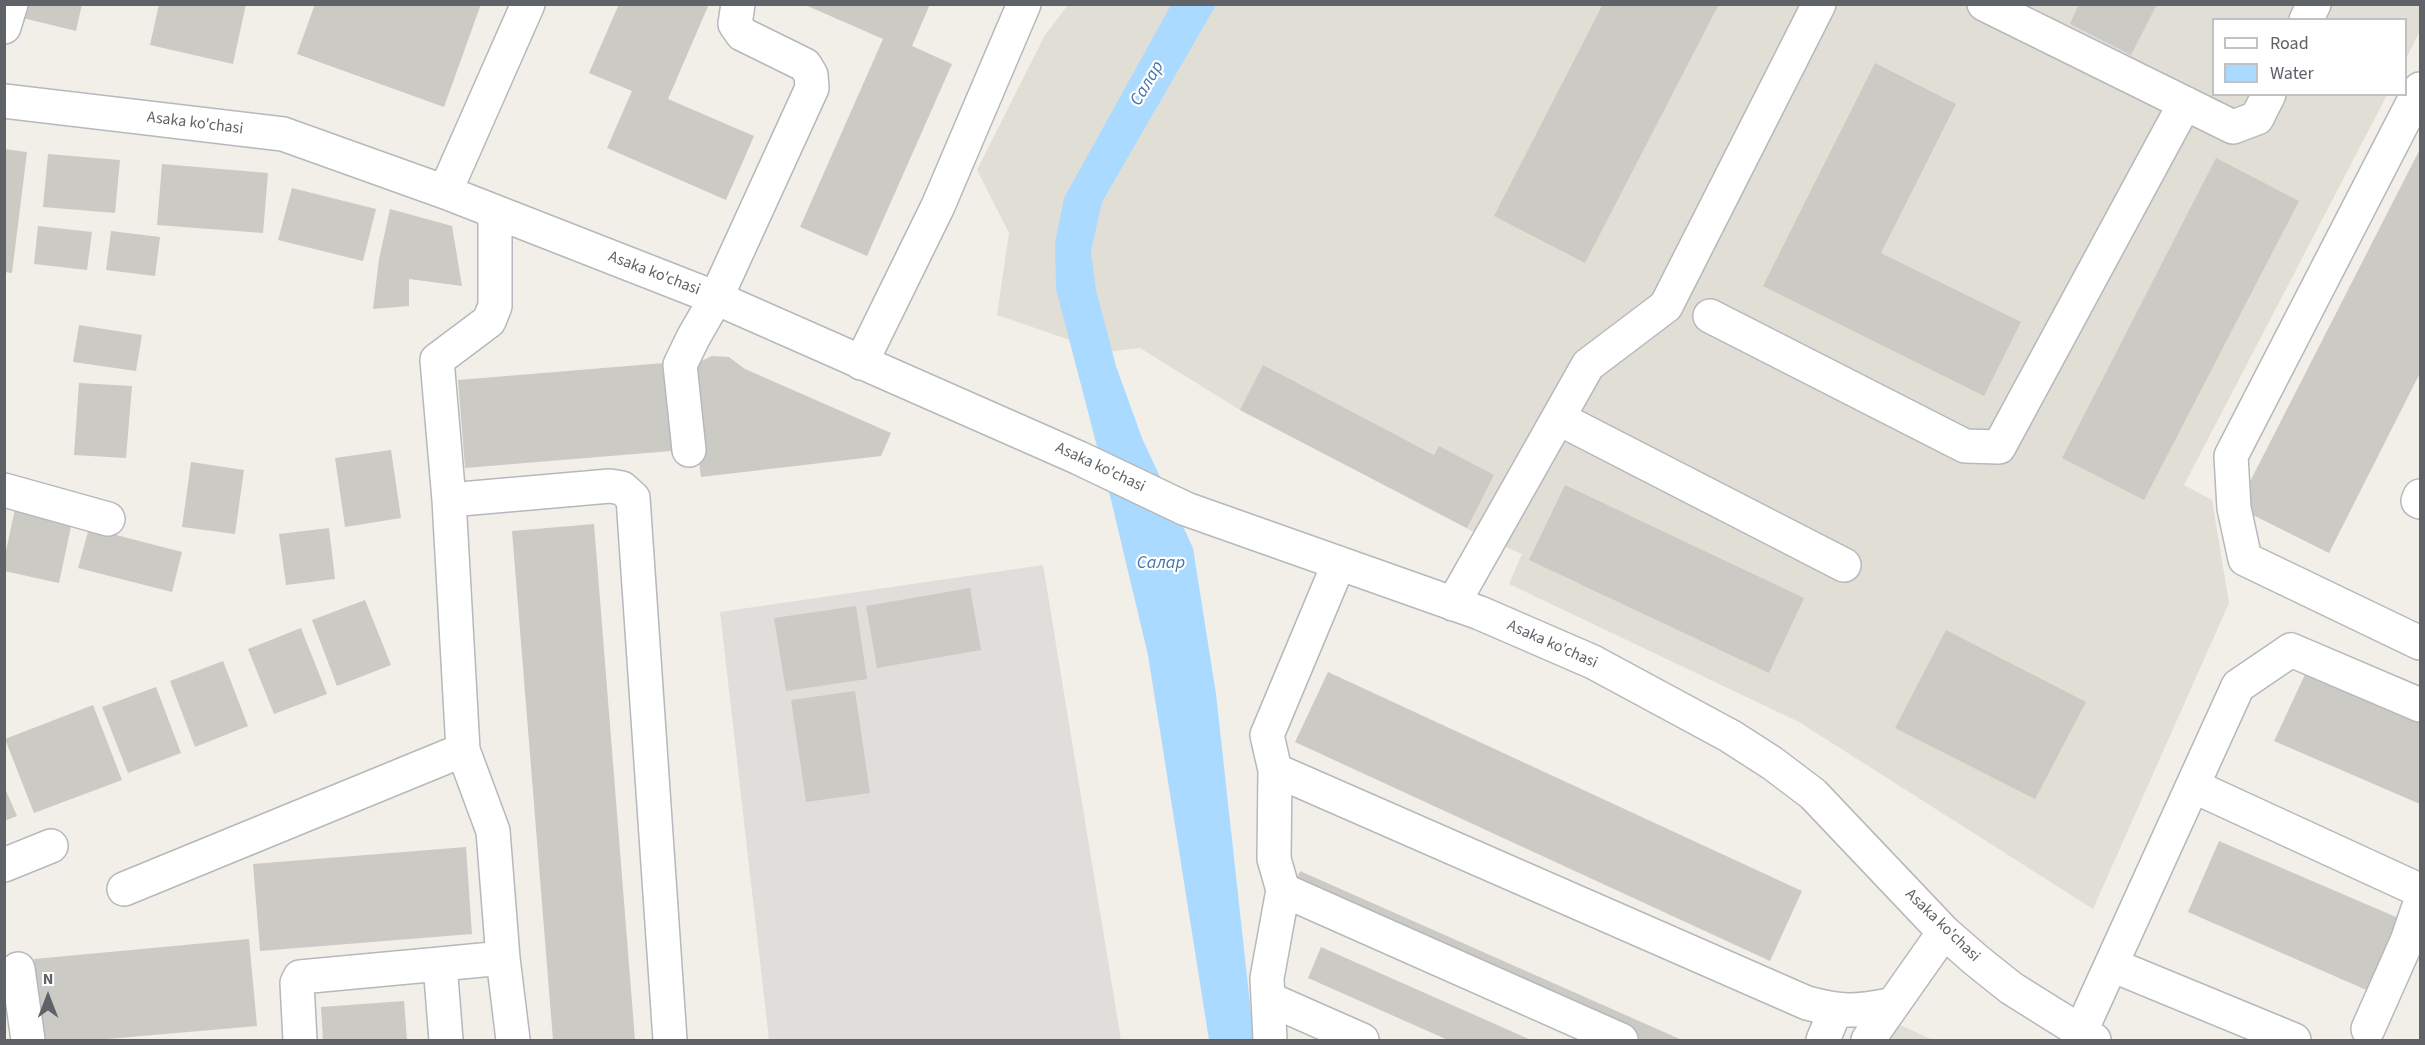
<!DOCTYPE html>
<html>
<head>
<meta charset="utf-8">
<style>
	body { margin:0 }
	#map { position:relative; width:2425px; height:1045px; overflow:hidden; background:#f1efe8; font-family:"Source Sans 3",sans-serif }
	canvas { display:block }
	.frame { position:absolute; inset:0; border:6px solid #5f6368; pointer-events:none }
	.legend { position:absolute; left:2212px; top:18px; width:195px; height:78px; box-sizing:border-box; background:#fff; border:2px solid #bfc1c3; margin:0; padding:8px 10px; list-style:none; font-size:18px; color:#5f6368 }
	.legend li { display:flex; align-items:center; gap:12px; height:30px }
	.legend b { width:30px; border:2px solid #bfc1c3 }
	.north { position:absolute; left:18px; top:967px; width:60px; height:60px; -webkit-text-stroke:4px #fff; paint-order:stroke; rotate:0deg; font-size:16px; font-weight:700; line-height:24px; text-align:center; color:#5f6368 }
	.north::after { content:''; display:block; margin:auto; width:21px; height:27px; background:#5f6368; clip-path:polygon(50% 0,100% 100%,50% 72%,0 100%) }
</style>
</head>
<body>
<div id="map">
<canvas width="2425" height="1045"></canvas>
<div class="frame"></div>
<ul class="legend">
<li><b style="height:8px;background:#fff"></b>Road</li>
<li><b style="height:16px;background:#aadaff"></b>Water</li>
</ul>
<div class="north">N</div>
</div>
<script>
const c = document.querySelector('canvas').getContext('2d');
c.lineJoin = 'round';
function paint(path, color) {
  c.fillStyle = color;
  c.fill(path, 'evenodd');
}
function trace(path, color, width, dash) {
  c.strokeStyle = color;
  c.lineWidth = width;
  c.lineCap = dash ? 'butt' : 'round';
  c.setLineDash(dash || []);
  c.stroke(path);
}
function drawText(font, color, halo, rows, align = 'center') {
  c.font = font + ' "Source Sans 3",sans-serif';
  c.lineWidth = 4.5;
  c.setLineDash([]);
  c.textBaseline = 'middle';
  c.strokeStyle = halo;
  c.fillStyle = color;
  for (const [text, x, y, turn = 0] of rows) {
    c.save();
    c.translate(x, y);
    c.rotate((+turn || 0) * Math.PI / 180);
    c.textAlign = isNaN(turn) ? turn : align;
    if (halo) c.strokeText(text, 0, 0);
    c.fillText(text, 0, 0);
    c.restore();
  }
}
const industrial = new Path2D(`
	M1043,565L1121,1040H769L720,612Z`);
const education = new Path2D(`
	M1068,5H2420V31L2406,59V20H2214V94L2387,95L2184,485L2212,500L2229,603L2093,909L1799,722L1509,584L1522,554L1489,540L1240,410L1140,348L1105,352L997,315L1009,233L977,170L1045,35Z
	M1889,1020L1933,1040H1880Z`);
const water = new Path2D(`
	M1171,5H1216L1102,202L1091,251L1096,290L1116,366L1142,438L1193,548L1216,694L1254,1040H1209L1148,655L1112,504L1056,289L1055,243L1064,198Z`);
const building = new Path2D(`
	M26,4H82L76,31L23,18Z
	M159,4H246L233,64L150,45Z
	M315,4H481L444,107L297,54Z
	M619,4H709L668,99L754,136L726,200L607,148L632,91L589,73Z
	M803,4H930L912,46L952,64L867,256L800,227L883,39Z
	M1603,4H1719L1585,263L1494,216Z
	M2079,4H2157L2131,55L2070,24Z
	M1875,63L1956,104L1881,253L2021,322L1984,396L1763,286Z
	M4,149L27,152L12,273L4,272Z
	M2420,149V373L2329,553L2237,507Z
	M48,154L120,160L115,213L43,207Z
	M2216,158L2299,201L2144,500L2062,458Z
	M162,164L268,173L263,233L157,225Z
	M292,188L376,209L363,261L278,240Z
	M390,209L452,226L462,286L409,279V306L373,309L379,259Z
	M38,226L92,232L87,270L34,264Z
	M111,231L160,237L155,276L106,270Z
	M79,325L142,335L136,371L73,362Z
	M712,356L729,357L745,369L891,433L881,456L701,477L687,373L697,363Z
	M676,362L683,450L465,468L458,380Z
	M1263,365L1434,455L1439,446L1494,475L1467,528L1240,410Z
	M79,383L132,386L126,458L74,455Z
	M391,450L401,518L345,527L335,458Z
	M191,462L244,470L235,534L182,527Z
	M1565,485L1804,598L1769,673L1529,560Z
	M15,509L72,522L59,583L4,571V560Z
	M594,524L635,1040H553L512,531Z
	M89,528L182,552L172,592L78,568Z
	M329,528L335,579L286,585L279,534Z
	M970,588L981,650L877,668L866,606Z
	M365,600L391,665L337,686L312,620Z
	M856,606L867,679L786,691L774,618Z
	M301,628L327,694L274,714L248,649Z
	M1946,630L2086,702L2035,799L1895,728Z
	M223,661L248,726L195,747L170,681Z
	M2308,668L2420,718V804L2274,741Z
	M1328,672L1802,891L1770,961L1295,742Z
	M156,687L181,753L128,773L102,707Z
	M855,691L870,793L806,802L791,700Z
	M93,705L122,780L34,813L5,739Z
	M4,786L17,816L4,821Z
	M2219,841L2403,920L2371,992L2188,912Z
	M466,847L472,934L260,951L253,864Z
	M1300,871L1682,1040H1627L1291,892Z
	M249,939L257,1026L96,1040H41L34,959Z
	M1321,947L1531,1040H1448L1308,978Z
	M404,1001L407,1040H323L321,1007Z`);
const minor = new Path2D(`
	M1984,4L2233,127L2257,118L2269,94
	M2306,20L2314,4
	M4,27L11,4
	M2420,89L2231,456L2234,508L2245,559L2420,643
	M4,101L283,134L445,192L716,298L1079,458L1186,509L1480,613L1593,662L1730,736L1772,763L1813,794L1944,932L1976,960L2011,988L2094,1040
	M445,192L528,4
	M495,212V306L489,321L437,360L449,500L463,750L493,831L503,958L513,1040
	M1710,316L1965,446L1999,447L2185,103
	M861,363L938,206L1024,4
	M1558,418L1844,565
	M689,450L680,365L693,338L716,298L812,88L811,75L805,65L742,34L735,24L738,4
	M4,490L108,519
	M2420,496L2418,501L2420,502
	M449,500L610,486L622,488L633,498L670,1040
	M1339,563L1267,735L1275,770L1807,1003C1841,1012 1856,1012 1890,1005
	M1453,604L1588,365L1666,306L1819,4
	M1275,770L1274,859L1283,890L1621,1040
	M2193,786L2419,890L2420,896
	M4,865L51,846
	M124,889L463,750
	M440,964L503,958
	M2112,965L2294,1040
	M18,969L28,1040
	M1269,999L1362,1040
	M2368,1029L2407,941L2420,903
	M2080,1033L2238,686L2291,650L2420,705
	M300,1040L297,983L300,977L440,964L446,1040
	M1270,1040L1267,978L1283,890
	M1823,1040L1835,1011
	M1868,1040L1944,932`);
const streetNames = [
	["Asaka ko'chasi",195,124,7],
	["Asaka ko'chasi",654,274,21],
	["Asaka ko'chasi",1100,468,25],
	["Asaka ko'chasi",1552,645,24],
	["Asaka ko'chasi",1942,926,44]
];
const waterNames = [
	["Салар",1148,84,-59],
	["Салар",1161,564]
];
paint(industrial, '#e0deda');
paint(education, '#e1ded6');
paint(water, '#aadaff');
paint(building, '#cccac5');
trace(minor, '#b5b8bc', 36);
trace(minor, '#fff', 33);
drawText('16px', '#5f6368', '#fff', streetNames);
drawText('italic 18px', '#4174aa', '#fff', waterNames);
</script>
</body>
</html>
